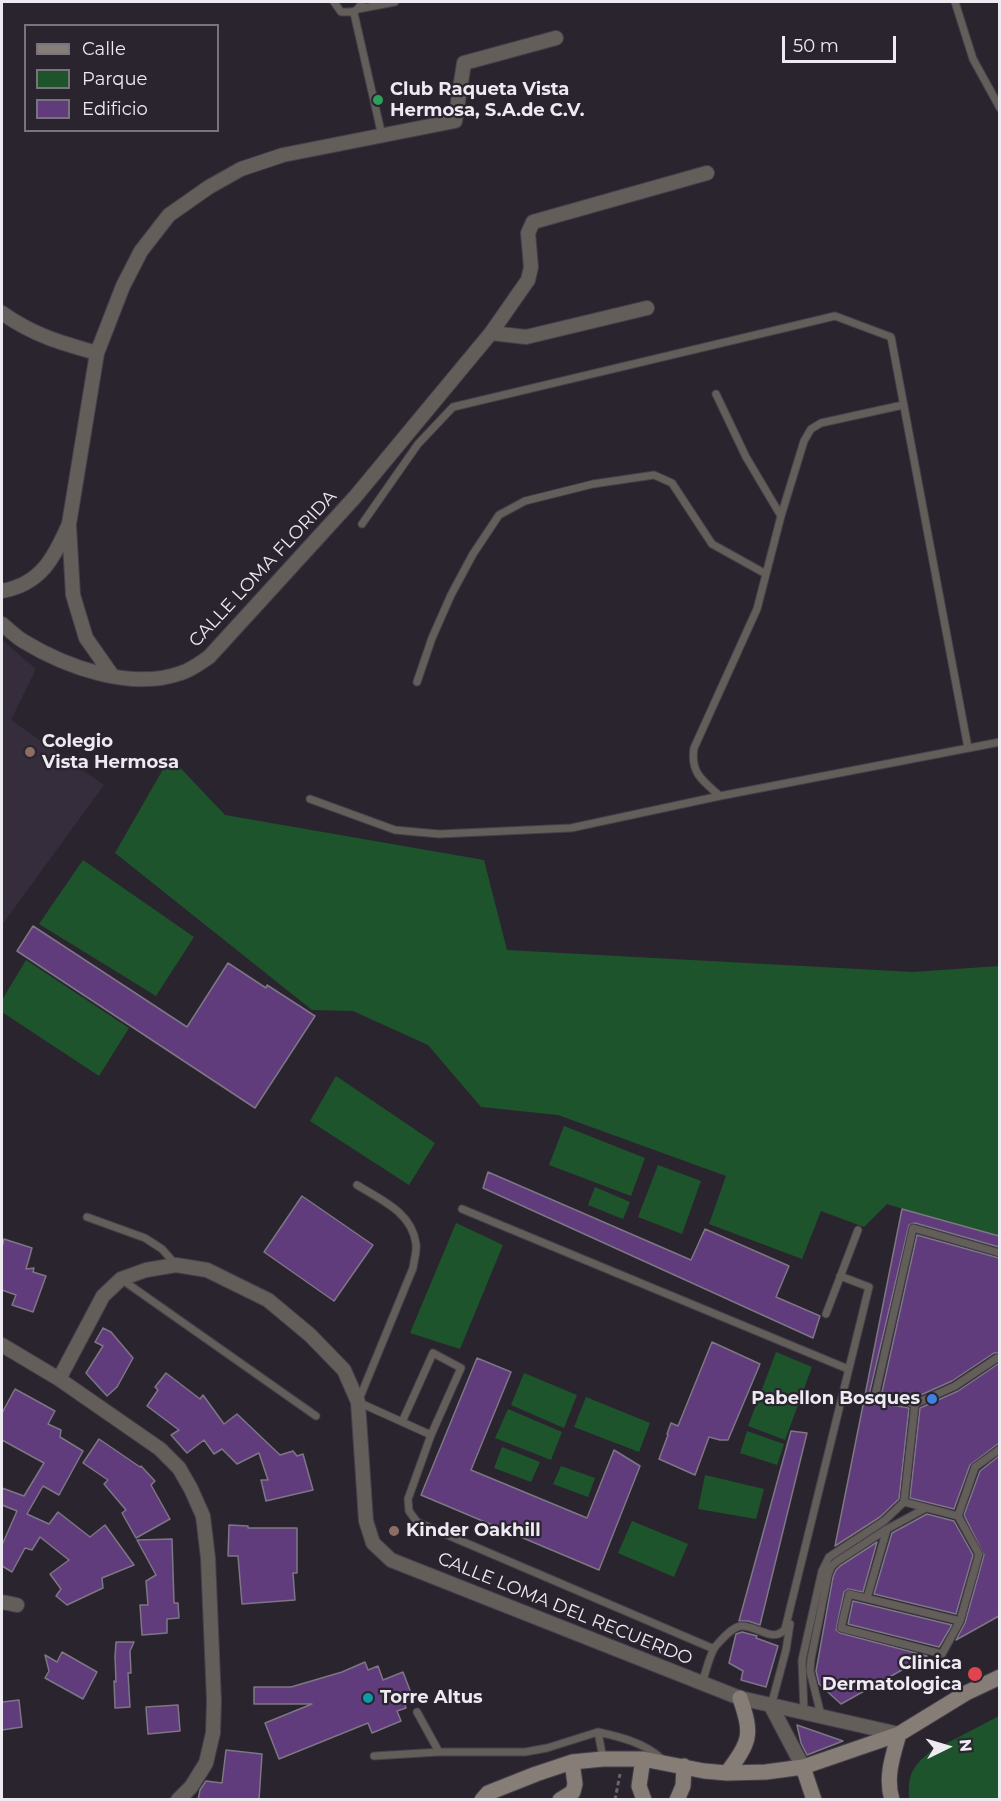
<!DOCTYPE html>
<html>
<head>
<meta charset="utf-8">
<style>
	body { margin:0 }
	#map { position:relative; width:1001px; height:1801px; overflow:hidden; background:#2a242f; font-family:Montserrat,sans-serif }
	canvas { display:block }
	.frame { position:absolute; inset:0; border:3px solid #eeeaf1; pointer-events:none }
	.legend { position:absolute; left:24px; top:24px; width:195px; height:108px; box-sizing:border-box; background:#2a242f; border:2px solid #78737d; margin:0; padding:8px 10px; list-style:none; font-size:18px; color:#eeeaf1 }
	.legend li { display:flex; align-items:center; gap:12px; height:30px }
	.legend b { width:30px; border:2px solid #78737d }
	.north { position:absolute; left:917px; top:1717px; width:60px; height:60px; -webkit-text-stroke:4px #2a242f; paint-order:stroke; rotate:85deg; font-size:16px; font-weight:700; line-height:24px; text-align:center; color:#eeeaf1 }
	.north::after { content:''; display:block; margin:auto; width:21px; height:27px; background:#eeeaf1; clip-path:polygon(50% 0,100% 100%,50% 72%,0 100%) }
	.scale { position:absolute; left:782px; top:36px; width:114px; height:27px; box-sizing:border-box; border:3px solid #eeeaf1; border-top:0; padding-left:8px; font-size:18px; line-height:21px; white-space:nowrap; color:#eeeaf1; -webkit-text-stroke:4px #2a242f; paint-order:stroke }
</style>
</head>
<body>
<div id="map">
<canvas width="1001" height="1801"></canvas>
<div class="frame"></div>
<ul class="legend">
<li><b style="height:8px;background:#857d76"></b>Calle</li>
<li><b style="height:16px;background:#1d542c"></b>Parque</li>
<li><b style="height:16px;background:#613c7d"></b>Edificio</li>
</ul>
<div class="north">N</div>
<div class="scale">50 m</div>
</div>
<script>
const c = document.querySelector('canvas').getContext('2d');
c.lineJoin = 'round';
function paint(path, color) {
  c.fillStyle = color;
  c.fill(path, 'evenodd');
}
function trace(path, color, width, dash) {
  c.strokeStyle = color;
  c.lineWidth = width;
  c.lineCap = dash ? 'butt' : 'round';
  c.setLineDash(dash || []);
  c.stroke(path);
}
function drawText(font, color, halo, rows, align = 'center') {
  c.font = font + ' Montserrat,sans-serif';
  c.lineWidth = 4.5;
  c.setLineDash([]);
  c.textBaseline = 'middle';
  c.strokeStyle = halo;
  c.fillStyle = color;
  for (const [text, x, y, turn = 0] of rows) {
    c.save();
    c.translate(x, y);
    c.rotate((+turn || 0) * Math.PI / 180);
    c.textAlign = isNaN(turn) ? turn : align;
    if (halo) c.strokeText(text, 0, 0);
    c.fillText(text, 0, 0);
    c.restore();
  }
}
const built = new Path2D(`
	M2,640L36,669L11,720L104,785L2,925Z`);
const green = new Path2D(`
	M170,757L225,815L484,860L507,950L913,972L999,966V1239L887,1204L864,1227L821,1211L802,1259L709,1224L726,1176L558,1115L481,1107L428,1045L353,1011L312,1010L115,853Z
	M83,860L194,937L156,996L39,924Z
	M26,960L129,1028L99,1076L2,1012V1000Z
	M336,1076L435,1143L409,1185L310,1121Z
	M564,1126L645,1158L631,1196L549,1165Z
	M658,1165L701,1181L682,1234L638,1217Z
	M595,1187L630,1202L623,1219L588,1205Z
	M456,1223L503,1245L460,1349L410,1333Z
	M776,1352L812,1367L785,1440L748,1426Z
	M524,1373L577,1395L564,1428L511,1405Z
	M586,1397L650,1423L639,1452L574,1427Z
	M508,1409L562,1432L551,1460L495,1438Z
	M747,1431L784,1444L777,1465L740,1453Z
	M502,1447L540,1462L531,1482L494,1468Z
	M561,1466L595,1478L588,1497L553,1484Z
	M705,1475L764,1489L756,1519L698,1509Z
	M632,1521L688,1544L674,1577L618,1553Z
	M999,1716V1799H909C908,1776 911,1767 930,1752Z`);
const building = new Path2D(`
	M33,926L187,1027L228,963L266,988L267,985L315,1016L255,1108L17,951Z
	M488,1172L691,1260L705,1229L789,1266L776,1297L820,1316L813,1338L483,1188Z
	M302,1196L373,1245L334,1301L264,1252Z
	M902,1209L999,1236V1247L915,1223L909,1225L869,1395L871,1400L874,1402L909,1408L899,1499L880,1517L835,1546Z
	M917,1235L999,1258V1353H994L952,1381L914,1398L882,1392Z
	M4,1239L32,1248L26,1269L34,1268L33,1272L46,1276L33,1312L12,1305L16,1295L2,1290V1247Z
	M103,1328L111,1332L133,1358L117,1387L107,1396L86,1373L103,1346L95,1342Z
	M712,1342L760,1364L728,1440H720L709,1437L695,1475L659,1459L668,1435L667,1434L671,1423L678,1426Z
	M477,1358L511,1372L471,1470L587,1518L614,1450L640,1466L599,1570L421,1495Z
	M998,1364H999V1443L970,1465L954,1509L910,1498L920,1408L958,1391Z
	M166,1373L200,1399L203,1395L224,1424L237,1414L280,1455L293,1451L297,1456L303,1454L313,1490L266,1501L261,1480H268L259,1453L237,1464L222,1449L214,1454L204,1440L187,1453L171,1435L179,1430L147,1406L158,1390L155,1387Z
	M15,1389L55,1411L48,1424L61,1430L60,1437L83,1451L59,1495L43,1486L27,1514L49,1524L58,1512L90,1537L105,1525L134,1565L102,1578L103,1588L67,1605L56,1596L61,1589L50,1574L69,1560L40,1537L32,1550L25,1548L12,1572L2,1566V1545L17,1511L2,1505V1488L24,1496L44,1463L2,1440V1413Z
	M791,1431L807,1433L760,1625L748,1621H739Z
	M99,1439L140,1467L141,1466L155,1481L151,1485L170,1519L136,1538L122,1513L126,1510L104,1484L108,1480L83,1463Z
	M999,1456V1616L956,1640L965,1623L984,1555L964,1515L980,1471Z
	M927,1514L954,1521L973,1555L956,1614L874,1594L892,1533Z
	M229,1525L248,1526V1528H297V1573H293L295,1600L242,1604L238,1556H228Z
	M172,1539L174,1603H178L179,1618L167,1619V1633L142,1635L140,1605H148L146,1581L156,1575L137,1540Z
	M877,1542L863,1592L848,1589L844,1592L836,1630L840,1633L927,1656L841,1704L819,1684L816,1671L833,1577L836,1570L840,1566Z
	M853,1601L952,1625L939,1647L848,1624Z
	M742,1632L757,1636L756,1638L778,1646L766,1687L741,1680L743,1671L729,1663L736,1634Z
	M116,1642H134L130,1651L131,1673H128L130,1707L115,1708L114,1681L116,1682L115,1657Z
	M62,1652L97,1672L83,1699L45,1678L49,1671L45,1655L57,1662Z
	M365,1662L368,1670L378,1666L383,1680L403,1672L411,1693L402,1696L406,1708L397,1711L401,1721L372,1733L368,1723L279,1759L265,1723L312,1704H254V1687H291L342,1672Z
	M19,1700L22,1727L2,1730V1702Z
	M178,1705L180,1731L148,1734L146,1707Z
	M797,1725L843,1741L807,1755L801,1743Z
	M226,1750L262,1754L259,1800H198L200,1790L206,1781L222,1783Z`);
const path = new Path2D(`
	M615,1800L620,1774`);
const service = new Path2D(`
	M334,2L341,12C353,12 357,13 362,2
	M955,2L973,59L1000,108
	M358,9L395,2
	M354,13L382,136
	M716,394L746,457L781,516
	M362,524L418,444L453,407L835,316L891,337L968,748
	M417,682L432,638L451,595L473,554L499,515L525,501L593,484L654,475L672,483L712,544L766,574
	M720,796C703,781 690,773 694,748L757,609L781,516L804,441L811,429L821,423L903,405
	M310,799L395,830L439,834L571,828L720,796L1000,742
	M357,1185C381,1200 412,1212 416,1244C417,1251 414,1260 413,1268L358,1402L431,1435
	M462,1209L848,1369
	M87,1217L145,1238L162,1249L176,1265
	M1000,1253L913,1228L875,1396L915,1404L955,1386L997,1358L1000,1359
	M121,1279L316,1416
	M826,1314L858,1230
	M402,1422L433,1353L461,1368L431,1435L408,1499L409,1511L417,1522L714,1649
	M904,1502L958,1516L975,1467L1000,1449
	M958,1516L979,1554L960,1621L942,1654L841,1628L849,1594L960,1621
	M867,1598L887,1529L926,1508
	M702,1683C706,1672 709,1656 715,1647C721,1640 732,1627 741,1626C757,1625 773,1644 785,1629L869,1287L840,1276
	M771,1706L786,1650L790,1624
	M417,1712L439,1752
	M804,1712L802,1660L822,1571L829,1557L884,1521L904,1502L915,1404
	M821,1715L810,1671L811,1659L828,1575L831,1567L836,1562L887,1529
	M598,1732C621,1737 644,1743 661,1758
	M374,1756L439,1752H525L547,1748L598,1732L603,1759`);
const minor = new Path2D(`
	M2,313C33,335 61,343 97,353
	M491,333L526,337L647,308
	M69,526L73,595L86,638L112,675
	M2,591C41,584 54,558 69,524L97,353L123,286L141,251L169,215L209,187L241,169L283,155L455,121L464,63L556,38
	M2,624C8,629 15,636 23,641C66,667 131,691 181,673C191,670 200,663 209,657L355,497L491,333L528,280L531,267L528,233L533,222L707,173
	M2,1345L59,1379L160,1449L179,1468L191,1489L203,1516L208,1558L214,1701L213,1733L206,1763L191,1787L178,1800
	M59,1379L103,1296L121,1279L146,1270L176,1265L207,1270L268,1300L310,1335L344,1370L358,1402L366,1521L373,1543L391,1560L740,1698L899,1734
	M2,1602L17,1605
	M771,1706L803,1767`);
const secondary = new Path2D(`
	M643,1759L639,1786L644,1800
	M803,1767L814,1800
	M727,1773C750,1741 753,1736 740,1698
	M482,1800L488,1793L536,1774L572,1762L603,1759H643L704,1771L727,1773L766,1772L803,1767L899,1734L966,1693L1000,1677
	M560,1800L573,1792L575,1784L572,1762
	M677,1800L683,1786L684,1766
	M892,1800C885,1777 893,1755 899,1734`);
const markers = [
	[378,100,6,"#2e9e5b"],
	[30,752,6,"#8d6e63"],
	[932,1399,6,"#3f7fe0"],
	[394,1531,6,"#8d6e63"],
	[975,1674,8,"#e0444e"],
	[368,1698,6,"#0f9aa8"]
];
const poiNames = [
	["Club Raqueta Vista",390,90],
	["Hermosa, S.A.de C.V.",390,111],
	["Colegio",42,742],
	["Vista Hermosa",42,763],
	["Pabellon Bosques",920,1399,"right"],
	["Kinder Oakhill",406,1531],
	["Clinica",962,1664,"right"],
	["Dermatologica",962,1685,"right"],
	["Torre Altus",380,1698]
];
const streetNames = [
	["CALLE LOMA FLORIDA",263,569,-47],
	["CALLE LOMA DEL RECUERDO",565,1609,22]
];
paint(built, '#352c3c');
paint(green, '#1d542c');
paint(building, '#613c7d');
trace(building, '#7d7684', 1.5);
trace(service, '#45404a', 9);
trace(minor, '#45404a', 16);
trace(secondary, '#45404a', 17);
trace(path, '#68636d', 3, [4.5, 3]);
trace(service, '#635e59', 7);
trace(minor, '#635e59', 14);
trace(secondary, '#857d76', 15);
for (const [x, y, r, color] of markers) {
  const dot = new Path2D();
  dot.arc(x, y, r, 0, 2 * Math.PI);
  c.fillStyle = color;
  c.fill(dot);
  trace(dot, '#2a242f', 2);
}
drawText('bold 18px', '#eeeaf1', '#2a242f', poiNames, 'left');
drawText('18px', '#eeeaf1', '#2a242f', streetNames);
</script>
</body>
</html>
